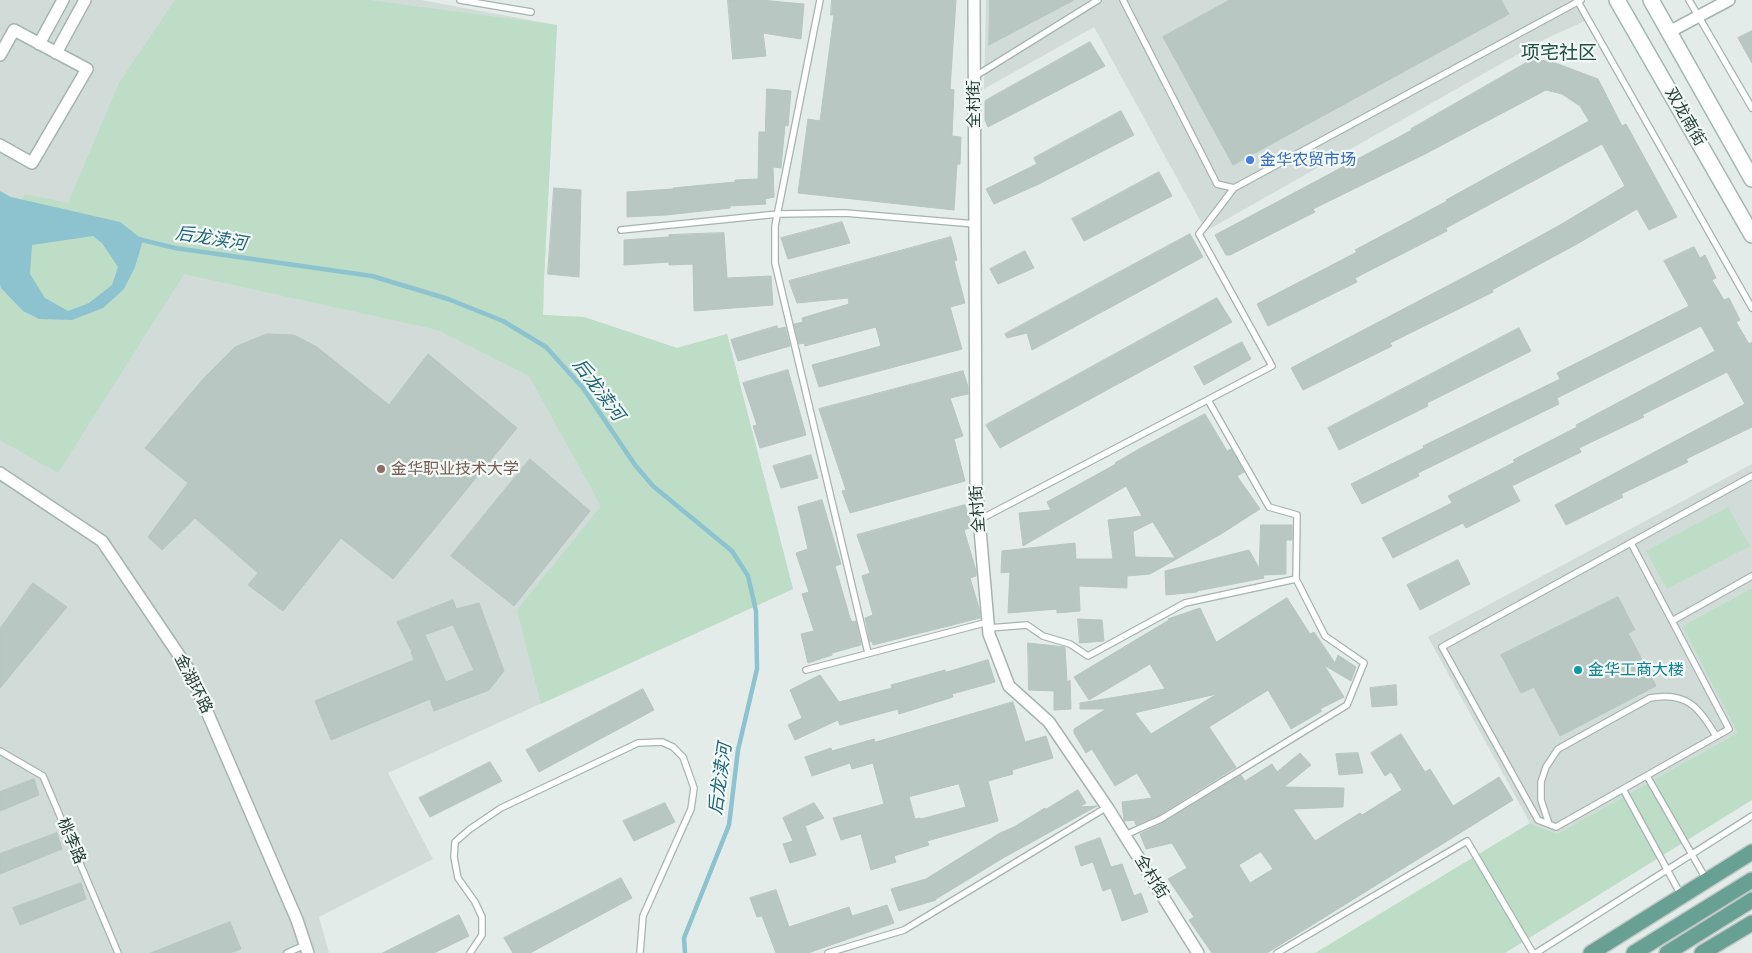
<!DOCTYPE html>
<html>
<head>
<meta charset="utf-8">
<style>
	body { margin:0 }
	canvas { display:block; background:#e3ece8 }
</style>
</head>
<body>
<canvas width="1752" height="953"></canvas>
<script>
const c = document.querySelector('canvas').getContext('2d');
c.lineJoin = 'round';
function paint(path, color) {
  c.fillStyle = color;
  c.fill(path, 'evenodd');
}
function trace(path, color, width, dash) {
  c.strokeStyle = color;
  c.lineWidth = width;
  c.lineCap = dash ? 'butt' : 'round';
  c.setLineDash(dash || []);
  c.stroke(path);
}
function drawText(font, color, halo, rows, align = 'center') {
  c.font = font + ' Karla,"Noto Sans SC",sans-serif';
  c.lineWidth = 4.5;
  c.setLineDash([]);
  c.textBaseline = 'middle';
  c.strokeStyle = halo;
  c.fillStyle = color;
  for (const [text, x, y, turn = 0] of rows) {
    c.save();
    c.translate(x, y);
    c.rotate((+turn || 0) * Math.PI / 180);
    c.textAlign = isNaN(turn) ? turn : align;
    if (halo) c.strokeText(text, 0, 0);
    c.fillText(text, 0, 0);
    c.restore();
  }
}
const built = new Path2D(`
	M0,0H421L557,25L544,279L543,315L584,317L677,348L727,334L793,589L388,773L433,859L319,917L329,953H0Z
	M986,0H1573L1585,21L1543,40L1206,231L1094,27L984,89Z
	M1752,464V588L1682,626L1739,733L1557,834L1530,823L1428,637Z`);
const green = new Path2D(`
	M175,0H369L557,25L544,279L543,315L584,317L677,348L727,334L793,589L541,704L517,610L601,506L529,376L438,330L184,274L58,473L0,440V250L25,194L68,203L119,83Z
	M1728,507L1750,546L1667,589L1646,551Z
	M1752,588V800L1505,953H1315L1530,823L1557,834L1738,733L1682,626Z`);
const water = new Path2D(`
	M0,191L11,197L120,222L143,240L135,267L124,289L103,308L72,320L39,319L23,311L1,288L0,284ZM93,236L102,243L118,267L112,285L89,303L68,311L45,298L30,274L32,245Z`);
const stream = new Path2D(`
	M138,239L175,248L372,276L448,299L503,321L546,347L583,388L635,465L653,486L732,551L748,576L756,611L757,669L738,750L729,825L684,938L685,953`);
const building = new Path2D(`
	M728,0H760L804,4L801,39L763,33L766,56L733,59Z
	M832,0H956L950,89L954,90L952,136L961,137L960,164H957L954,210L798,193L808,119L820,121L834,15H831Z
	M990,0H1074L989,45Z
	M1230,0H1501L1509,14L1233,165L1163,37Z
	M1752,31V63L1738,38Z
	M1090,42L1105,66L988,127L985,120V101Z
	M1531,60L1550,61L1598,79L1622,126L1626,124L1677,217L1649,230L1637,209L1577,244L1492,290L1493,292L1390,343L1392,346L1303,390L1291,368L1493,262L1560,225L1625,186L1602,144L1446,228L1447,231L1355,278L1357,282L1268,326L1257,304L1357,252L1355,250L1447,201L1446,200L1589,121L1580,106L1562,94L1546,90L1425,154L1313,209L1315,212L1230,255H1226L1215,235L1412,130L1411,129Z
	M767,89L791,91L788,126L785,125L781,168L773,167L774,197L765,199L766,204L730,206V208L666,215L627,217V192L673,189V188L735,182V180L758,179L759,132H765Z
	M1121,111L1134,135L1039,184L994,204L986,189L1037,164L1034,158Z
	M1159,172L1172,196L1084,241L1072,219Z
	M554,188L581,190L579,277L548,274Z
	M842,222L850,243L788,259L781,238Z
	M724,233L727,278L771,276L773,305L694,311L693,264L669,265V262L624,265V240L669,237V235Z
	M1190,234L1203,257L1032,350L1027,333L1007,338L1005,334Z
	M951,237L957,260L954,261L965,303L950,307L962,349L819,387L812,365L881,346L876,327L805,346L804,343L799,344L794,324L803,322L802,318L849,304L848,298L797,303L789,281Z
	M1694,247L1700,258L1705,255L1716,278L1712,280L1724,300L1729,298L1740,320L1736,322L1749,344L1752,342V427L1686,459L1688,462L1621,494L1623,497L1566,525L1555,505L1745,404L1727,372L1642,415L1644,417L1579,448L1581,452L1512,486L1520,501L1466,528L1463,523L1393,558L1382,538L1452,503L1448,496L1515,462L1513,460L1577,427L1576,425L1715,351L1701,326L1557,398L1559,404L1418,473L1419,476L1362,504L1351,484L1424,448L1423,446L1560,379L1557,373L1689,306L1664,261Z
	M1025,251L1034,268L998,284L990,269Z
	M1217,298L1232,322L1000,448L986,425Z
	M777,326L778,329L785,327L790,346L738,361L731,340Z
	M1519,328L1531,351L1427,403L1428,406L1339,450L1328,428Z
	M267,334L294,335L317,347L389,405L428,354L517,428L393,579L341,538L283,611L248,585L258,573L195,518L162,550L148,537L188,483L145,448L203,379L235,347Z
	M1242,342L1251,359L1204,385L1194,367Z
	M788,370L806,435L760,448L753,426L757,425L743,383Z
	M963,371L968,387V394L950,398L963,436L954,439L965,481L850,513L842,491L846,490L819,409Z
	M1205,414L1227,451L1231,449L1244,472L1237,476L1260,509L1221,534L1150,574L1127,576V588L1079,586L1080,611L1057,613V609L1008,613L1010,572L1001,573L1002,551L1075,543L1076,559H1113L1108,520L1142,516L1126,486L1023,546L1019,513L1051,510L1047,502L1116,464L1115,463L1139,449ZM1153,522L1175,558L1135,557L1133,532Z
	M811,455L818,478L781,488L773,466Z
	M530,459L590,511L514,606L451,556Z
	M822,500L841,564L835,566L850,618L852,622L856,621L861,645L832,653V655L808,663L801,634L814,631L802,594L809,592L796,553L808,549L798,507Z
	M965,505L972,527L964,530L976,571V576L970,578L979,608L980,618L873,645L872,641L870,642L865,618L873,615L862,576L870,573L857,535Z
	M1261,525H1292V540H1286V574L1263,575L1264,578L1197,591V592L1166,595L1165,571L1249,550L1259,568Z
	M1458,560L1470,584L1420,610L1407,585Z
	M33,583L67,607L0,688V629Z
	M1618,597L1635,630L1628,633L1656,686L1560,736L1534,687L1521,693L1501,655Z
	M1287,598L1310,634L1314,632L1335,663L1338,655L1356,667L1351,681L1324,665L1344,697L1320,709L1322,711L1291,729L1268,690L1209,727L1236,767L1159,815L1136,825L1134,820L1124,821L1122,802L1152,798L1137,773L1115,786L1092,749L1086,753L1074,733V729L1106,709H1080V703L1165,689L1150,664L1089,700L1074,677L1169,620L1168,619L1200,608L1216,642ZM1217,694L1151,734L1135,713Z
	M453,600L456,609L479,603L504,671L489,690L434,711L430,699L331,740L315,701L414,660L411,652H412L397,622ZM453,625L474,670L446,682L425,635Z
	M1078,619L1102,620L1104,641L1080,643Z
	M1028,643L1065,647L1067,682L1070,680L1071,709L1054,710V691L1029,690Z
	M988,660L995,682L952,694L953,697L899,714L898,709L840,725L838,720L795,740L788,725L802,718L790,690L820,675L839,702L892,688L891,685L945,670L946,672Z
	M1396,685L1397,705L1372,707L1370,688Z
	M643,689L654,710L539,772L526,750Z
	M1013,702L1025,742L1046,736L1053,758L1012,770L1013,774L988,781L998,821L927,841L929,845L894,856L896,862L871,870L861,834L841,840L833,818L884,804L873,763L852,769L850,763L812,776L805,757L831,748L832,751L874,739L875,742ZM959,784L966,807L921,819L920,818L915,819L909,797Z
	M1401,734L1425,772L1430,769L1453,806L1499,777L1513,800L1267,953H1212L1189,920L1194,917L1168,879L1187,868L1172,843L1146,849L1140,834L1163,823L1241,775L1245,781L1272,764L1277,772L1300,753L1311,765L1284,787L1344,788L1343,807L1293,809L1315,841L1360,813L1362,815L1402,790L1391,772L1385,776L1371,753ZM1261,852L1273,869L1250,883L1239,865Z
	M1358,753L1363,773L1339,775L1336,754Z
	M490,762L502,781L430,817L419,798Z
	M34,779L39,795L0,811V792Z
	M1078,790L1086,803L1079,807L1097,806L1003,858L936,899V900L899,911L891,889L926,879L1000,833L1014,827L1045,808L1046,809Z
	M665,803L675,822L634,841L623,821Z
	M814,803L824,818L805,826L816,855L790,863L783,844L793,841L783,818Z
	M57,833L62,849L0,874V854Z
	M1100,838L1111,867L1122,864L1134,896L1141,893L1148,912L1122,921L1111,888L1103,891L1093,862L1081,866L1075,847Z
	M621,878L632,898L530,953H513L504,938Z
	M81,883L86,899L20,925L13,908Z
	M776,890L789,927L849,907L852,916L887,905L894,923L808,953H776L762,916L757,917L750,898Z
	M459,915L469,936L434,953H383Z
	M230,922L241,949L230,953H151Z`);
const lane = new Path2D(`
	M460,0L531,12
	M820,0L775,226V263L868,653
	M1123,0L1217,184L1234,188L1581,0
	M1577,0L1752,308
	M1689,0L1752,108
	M974,77L1098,0
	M621,230L778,214L845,213L975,224
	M979,520L1272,366L1199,234L1234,188
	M1631,543L1729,729L1556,827L1538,820L1442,647L1752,476
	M1672,621L1752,576
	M989,628L1027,625L1043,636L1070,644L1088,656L1185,603L1296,579
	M806,670L988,622
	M0,751L43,776L118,953
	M1647,776L1706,879
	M1623,789L1681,895
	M1549,824L1541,800V782L1546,767L1558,749L1650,698C1686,691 1699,707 1716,736
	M1125,835L1161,819L1347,705L1364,663L1325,636L1296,579L1297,515L1269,507L1208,400
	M287,953L305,945
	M470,953L482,935V917L475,902L458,878L454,857L455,842L470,829L501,808L638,743L662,742L673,747L683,757L694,788L691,809L643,916L640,953
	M828,953L904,930L1107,807
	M1277,953L1467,841L1533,953
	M1536,953L1752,816`);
const street = new Path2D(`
	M974,0L976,483L989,634L1009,686L1049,722L1107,807L1198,953
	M1669,32L1729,0
	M39,44L63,0
	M56,53L85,0
	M0,55L14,30L87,69L32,163L0,145
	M0,473L102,541L189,670L297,920L308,953`);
const secondary = new Path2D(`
	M1617,0L1752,235
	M1651,0L1752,179`);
const primary = new Path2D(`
	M1591,953L1752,852
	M1634,953L1752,880
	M1667,953L1752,900
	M1702,953L1752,923`);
const markers = [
	[1250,160,5,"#3f7fe0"],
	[381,469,5,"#8d6e63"],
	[1578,670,5,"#0f9aa8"]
];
const streetNames = [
	["全村街",974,104,-90],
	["双龙南街",1685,117,60],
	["全村街",978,509,-94],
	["金湖环路",193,684,63],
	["桃李路",71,841,67],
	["全村街",1151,877,58]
];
const shopNames = [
	["金华农贸市场",1260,160]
];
const educationNames = [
	["金华职业技术大学",391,469]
];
const cultureNames = [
	["金华工商大楼",1588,670]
];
const waterNames = [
	["后龙渎河",211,239,9],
	["后龙渎河",598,390,53],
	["后龙渎河",721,779,-82]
];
const quarterNames = [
	["项宅社区",1559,54]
];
paint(built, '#d1dcd8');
paint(green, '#bdddc7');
paint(water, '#8dc2cf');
trace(stream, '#8dc2cf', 4.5);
paint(building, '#b8c7c2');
trace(building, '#b6c6c0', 1);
trace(lane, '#a6b4af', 8);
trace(street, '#a6b4af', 14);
trace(secondary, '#a2b8b1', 18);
trace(primary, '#c1c9c7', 18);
trace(lane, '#fff', 5.5);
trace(street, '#fff', 11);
trace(secondary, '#fff', 15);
trace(primary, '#69a094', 15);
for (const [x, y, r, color] of markers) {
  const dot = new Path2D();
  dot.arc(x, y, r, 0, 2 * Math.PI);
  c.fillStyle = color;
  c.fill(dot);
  trace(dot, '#f3f9f6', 2);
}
drawText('16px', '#233d37', '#f3f9f6', streetNames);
drawText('16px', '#366cbe', '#f3f9f6', shopNames, 'left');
drawText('16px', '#785e54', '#f3f9f6', educationNames, 'left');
drawText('16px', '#0d838f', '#f3f9f6', cultureNames, 'left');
drawText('italic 18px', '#1f6577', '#f3f9f6', waterNames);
drawText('19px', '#204f45', '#f3f9f6', quarterNames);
</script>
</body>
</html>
